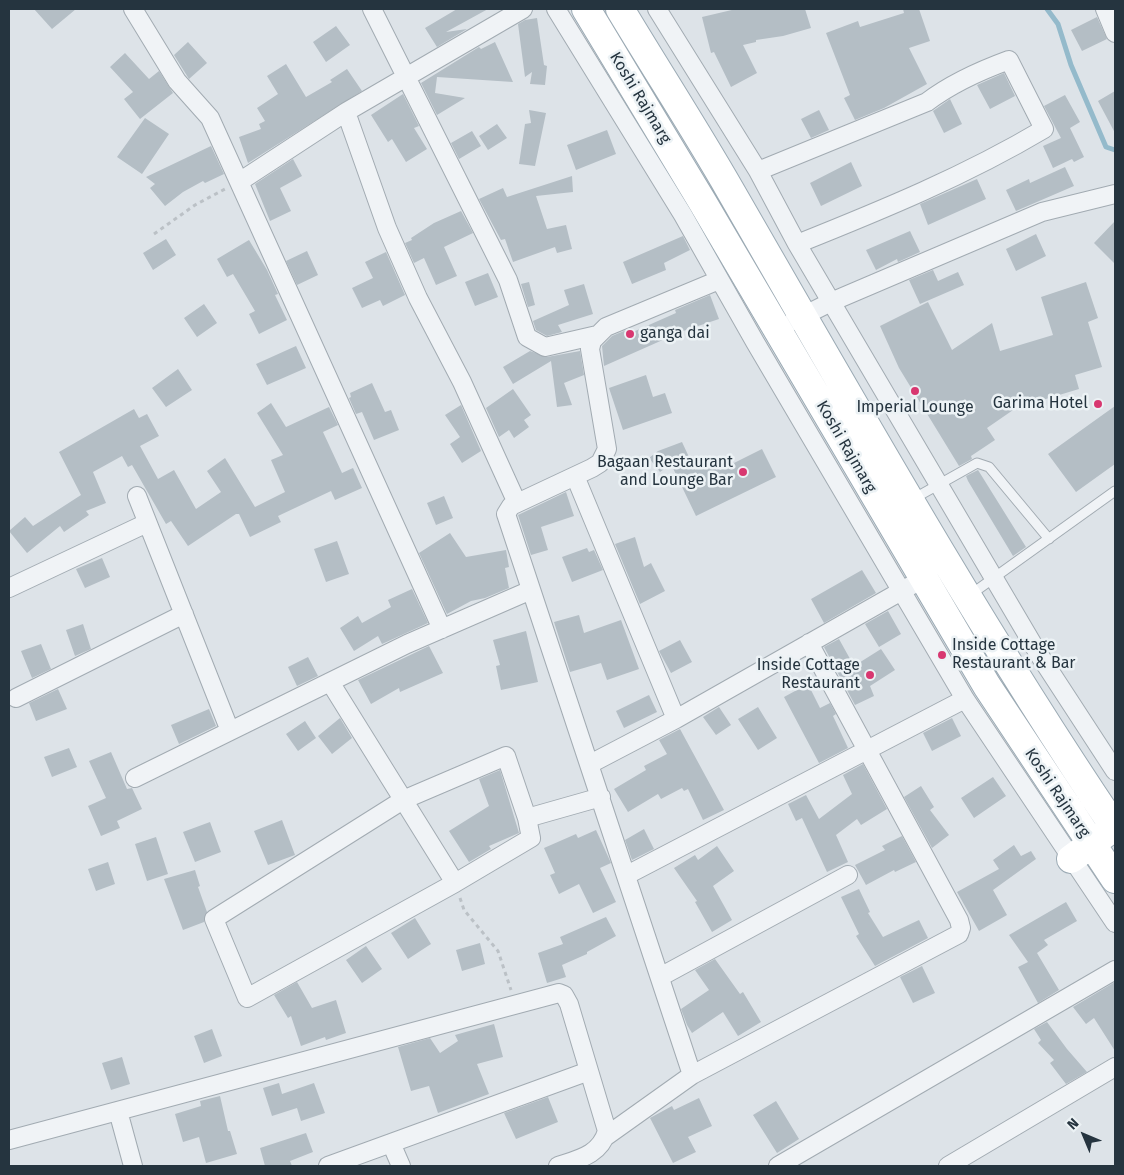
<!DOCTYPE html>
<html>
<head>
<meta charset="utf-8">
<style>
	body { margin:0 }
	#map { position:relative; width:1124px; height:1175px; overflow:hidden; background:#dde3e8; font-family:"Fira Sans",sans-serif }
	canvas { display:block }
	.frame { position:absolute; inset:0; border:10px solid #25343f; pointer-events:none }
	.north { position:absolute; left:1059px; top:1110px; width:50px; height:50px; -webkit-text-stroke:4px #ecf2f5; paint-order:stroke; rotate:315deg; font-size:14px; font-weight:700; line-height:20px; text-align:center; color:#25343f }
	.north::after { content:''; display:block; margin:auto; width:18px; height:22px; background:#25343f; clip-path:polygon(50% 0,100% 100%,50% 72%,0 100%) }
</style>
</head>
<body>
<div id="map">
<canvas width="1124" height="1175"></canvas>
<div class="frame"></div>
<div class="north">N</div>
</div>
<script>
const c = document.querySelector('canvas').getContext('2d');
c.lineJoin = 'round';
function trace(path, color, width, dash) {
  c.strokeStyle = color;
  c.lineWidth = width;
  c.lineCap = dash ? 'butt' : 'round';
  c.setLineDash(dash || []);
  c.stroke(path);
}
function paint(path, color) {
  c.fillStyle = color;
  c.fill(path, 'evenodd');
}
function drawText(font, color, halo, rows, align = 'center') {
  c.font = font + ' "Fira Sans",sans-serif';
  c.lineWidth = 5;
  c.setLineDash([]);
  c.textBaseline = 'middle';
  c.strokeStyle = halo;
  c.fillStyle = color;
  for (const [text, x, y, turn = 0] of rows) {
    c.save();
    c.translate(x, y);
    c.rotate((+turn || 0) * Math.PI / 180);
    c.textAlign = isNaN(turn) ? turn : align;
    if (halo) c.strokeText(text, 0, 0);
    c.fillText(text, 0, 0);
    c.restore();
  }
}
const stream = new Path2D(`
	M1047,9L1058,24L1071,65L1106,147L1115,150`);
const building = new Path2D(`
	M34,9H76L52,29Z
	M457,9H488L446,32L467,29L437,47L425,28Z
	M736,9H805L811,28L783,36L756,40V42L743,45L757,73L731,87L714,52L711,53L702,17Z
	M903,9H919L930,41L909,48L927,84L884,108L855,120L844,98L850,95L826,33L858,21L860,27L904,13Z
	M1097,17L1107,39L1082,51L1071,30Z
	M537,18L544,65L547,66L545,85L530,84L532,72L525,77L518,24L525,20Z
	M336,26L350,45L326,62L313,42Z
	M188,42L207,63L189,79L174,55Z
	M495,42L513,82L437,77L435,93L465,98L437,115L421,83L479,47L481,49Z
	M125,53L149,79L159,71L173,93L140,119L124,99L133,92L110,67Z
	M286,64L306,97L332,82L330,80L347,69L362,91L248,163L239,137L261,129L259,124L265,121L257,108L278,94L267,76Z
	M1004,73L1015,96L990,109L977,85Z
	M1115,91V133L1098,101Z
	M403,94L419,126L414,128L427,149L406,162L392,139L388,142L371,115Z
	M1065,95L1080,122L1070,128L1084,157L1074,162L1072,159L1053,168L1043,146L1061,138L1044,106Z
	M950,99L962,124L944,133L933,111Z
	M529,110L546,113L535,166L519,164L525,124L531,123Z
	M819,110L829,130L811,138L801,119Z
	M145,118L169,134L142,174L117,157Z
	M497,124L507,138L488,150L479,136Z
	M607,130L616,154L576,170L567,145Z
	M472,131L481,146L459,159L451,143Z
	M211,146L224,174L205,183L203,181L183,192L165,206L150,188L155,184L146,177Z
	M293,159L302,176L280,188L291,211L270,221L255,184Z
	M851,162L862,186L821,206L810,183Z
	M1065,167L1074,186L1016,211L1006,190L1029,179L1030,183Z
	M572,176L573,192L536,196L547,229L566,225L572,249L557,253L555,247L513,262L505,239L501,240L479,199L503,188L507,197Z
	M977,179L986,199L928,225L920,204Z
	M461,211L473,233L444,247L457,276L436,285L424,258L414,263L405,243L412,240L411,238L434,223Z
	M1115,221V264L1094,243Z
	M910,231L920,252L898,262L897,259L876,270L866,250Z
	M1036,234L1046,256L1016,271L1006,249Z
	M683,236L690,250L664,263L666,270L632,284L623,262Z
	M166,239L176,255L153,270L143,253Z
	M249,240L267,270L278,294L275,295L287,320L259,334L249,314L255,311L233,274L227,277L217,259Z
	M307,251L318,275L297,285L286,261Z
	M386,252L405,295L383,306L380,300L362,308L352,288L373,278L365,262Z
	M933,270L938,281L958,272L964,285L920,304L909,280Z
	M488,273L498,297L475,306L465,282Z
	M529,282L535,305L528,307L521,284Z
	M1086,282L1098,318L1088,322L1102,367L1075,375L1079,389L1016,408L987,428L995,440L971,456L972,459L959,466L899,368L880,326L928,302L952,350L992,323L1000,351L1053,335L1041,297Z
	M584,284L593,314L558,325L562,332L547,336L536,330L533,321L569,305L564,290Z
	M710,295L719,319L683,331L604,366L602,346L612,336L631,328L633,332L676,313L675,310Z
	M204,304L217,323L197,337L184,318Z
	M296,346L306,368L267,385L256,364Z
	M530,351L547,357L580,351L584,375L564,383L572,405L557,407L551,361L513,384L503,367Z
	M178,369L192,390L166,407L152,388Z
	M646,375L653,397L665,393L672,413L623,430L609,388Z
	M372,383L385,412L391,410L399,430L374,440L362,412L356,414L349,398L351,397L350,393Z
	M513,389L531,415L524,420L529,427L514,438L509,430L499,437L486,408Z
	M271,403L286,427L329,407L338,425L323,432L342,473L353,468L362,488L335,500L331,491L278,516L281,522L250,537L239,514H236L188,546L171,521L166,524L132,465L128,467L122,456L93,472L106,503L86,511L89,515L64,532L60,526L27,553L9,531L25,517L33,526L81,495L59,452L134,409L139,418L147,414L159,436L140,446L158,479L174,470L196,509L221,492L207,471L225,458L255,507L285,492L271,460L283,455L257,413Z
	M461,405L481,451L462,463L450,444L460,437L445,415Z
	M1115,406V464L1076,492L1048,454Z
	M682,442L695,470L716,459L720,470L762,449L776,477L696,516L671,464L660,472L649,458L658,451Z
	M978,470L1026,547L1013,556L968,481L966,476Z
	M566,492L574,516L541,527L548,550L531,555L518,515Z
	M444,496L453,518L436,525L427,503Z
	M450,533L466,557L506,550L509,567L505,568L509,588L485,598L471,601L447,614L419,553Z
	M635,537L644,567L651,563L665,591L640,604L615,544Z
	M337,541L349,574L326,582L314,549Z
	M587,548L589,552L594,550L603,570L572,582L562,557Z
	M102,558L110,577L85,588L76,569Z
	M862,570L876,593L824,623L811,599Z
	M412,589L428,623L382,644L378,636L354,651L340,628L358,616L362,623L391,607L388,600Z
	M888,611L901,634L879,647L865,624Z
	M579,615L584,633L621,620L639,669L607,680L601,663L570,672L554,622Z
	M83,624L91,649L75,656L66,630Z
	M526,631L538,682L501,690L496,666L500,665L493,640Z
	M839,639L854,666L881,649L895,670L870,686L874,696L855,705L824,647Z
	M680,640L692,662L671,673L659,651Z
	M41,644L51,669L32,678L21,651Z
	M429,646L443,673L400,692L399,688L371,704L358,680Z
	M308,657L318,676L297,686L288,667Z
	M808,684L820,708L830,703L836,714L833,716L848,748L819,763L784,697Z
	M58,689L67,709L36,721L29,703Z
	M649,695L657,712L624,728L616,711Z
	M719,707L731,725L716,735L703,717Z
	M758,707L777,738L758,750L738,719Z
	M209,709L216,726L179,744L171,725Z
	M340,718L352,738L332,754L318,736Z
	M952,718L961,736L932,751L923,733Z
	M305,721L316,738L298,751L286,734Z
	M680,729L724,810L703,820L688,789L684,791L682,788L661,799L658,794L628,812L614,789L646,770L644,766L667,754L659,740Z
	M69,748L77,767L52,777L44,757Z
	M111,752L127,789L132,788L142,809L117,821L120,828L101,836L88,806L106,798L89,761Z
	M863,764L887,809L861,825L857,819L836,835L848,862L827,872L802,818L796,821L788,804L806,795L819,819L852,794L843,775Z
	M500,770L519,833L489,846L491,849L469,862L449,831L489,806L479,779Z
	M993,777L1006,796L974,818L961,798Z
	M921,786L934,807L930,810L949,835L932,848L904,797Z
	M282,820L295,855L268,865L254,831Z
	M210,822L221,852L195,862L183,832Z
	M644,829L654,849L632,860L625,840Z
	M596,830L611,863L600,868L616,902L593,913L579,884L559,894L550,875L555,873L544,848L576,834L578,838Z
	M902,836L916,862L895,872L894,870L866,885L855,865L885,850L882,846Z
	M156,837L168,874L147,881L135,844Z
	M1014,845L1021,856L1031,851L1036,859L993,890L1007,915L979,931L957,892L999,869L993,860Z
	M717,846L734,871L713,886L732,920L712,932L695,902L697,901L674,868L695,855L698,860Z
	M108,862L115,884L96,891L88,869Z
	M195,870L200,886L198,887L207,912L204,922L183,930L164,879Z
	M859,889L870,912L868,913L883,937L919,920L928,938L875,966L856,936L859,934L841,897Z
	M1066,902L1077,921L1044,940L1048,945L1037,953L1059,990L1038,1003L1018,967L1028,962L1009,935Z
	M606,917L616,936L587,952V954L562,965L566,977L547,983L538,953L563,944L560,937Z
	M415,918L431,944L408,959L391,933Z
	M480,943L485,964L462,971L456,950Z
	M366,946L382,969L362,983L346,960Z
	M715,959L740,994L743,992L761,1022L738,1036L723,1012L692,1033L687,1025L681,1009L709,990L695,970Z
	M922,966L935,993L913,1003L900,977Z
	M297,982L312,1008L336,1000L346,1033L326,1040L325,1037L301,1046L291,1016L288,1018L274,995Z
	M1115,982V1051L1094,1018L1086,1024L1073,1007Z
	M1047,1022L1067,1049L1087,1072L1066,1084L1050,1063L1054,1060L1038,1043L1041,1040L1034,1029Z
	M494,1024L503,1057L477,1064L489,1094L438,1113L429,1086L411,1091L398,1047L430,1038L440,1053L458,1041L455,1035Z
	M212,1029L222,1056L204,1063L194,1036Z
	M122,1057L130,1084L111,1090L102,1063Z
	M279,1083L282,1094L314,1083L325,1113L301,1121L297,1108L272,1116L263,1088Z
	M220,1096L228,1131H230L237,1154L206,1163L199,1137L183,1142L175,1114L201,1106L200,1101Z
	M548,1097L558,1122L516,1139L504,1113Z
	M699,1098L712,1126L688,1137L696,1152L673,1163L650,1118L672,1106L674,1110Z
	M776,1101L799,1139L777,1153L753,1115Z
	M306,1133L313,1152L290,1161L292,1166H265L260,1148Z`);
const path = new Path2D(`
	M154,234L195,205L225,189
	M460,898L464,910L498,951L511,990`);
const service = new Path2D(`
	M913,499L977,463L989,467L1049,539
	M970,595L1115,491`);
const minor = new Path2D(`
	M133,9L177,81L210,118L442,629
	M372,9L508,280L527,337L545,347L597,335
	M556,9L683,215L755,342L965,699L1115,923
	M657,9L758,171L797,244L1038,653L1115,771
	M1105,9L1115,33
	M346,112L387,228L418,298L462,382L517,503
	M758,171L927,102C952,83 979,71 1009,60L1044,129C965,176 882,210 797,244
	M239,182L346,112L523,9
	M793,321L831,302L1042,212L1115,194
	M575,476L676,719
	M137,496L230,731
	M9,588L147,523
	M330,682L455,883L247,998L214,919L403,800L506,756L527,818L531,838L455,883
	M16,698L184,614
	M590,764L676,719L912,585
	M135,778L407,644L531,590
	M527,818L601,797
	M627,875L965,699
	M660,977L848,875
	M692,1075L506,514L511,506L592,468L600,463L607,449L590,349L592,341L606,327L719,280
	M118,1111L133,1166
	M605,1137L692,1075L959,934L961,928L959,920L809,643
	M9,1140L559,993L564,995L569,1004L607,1131C600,1155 579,1159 558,1166
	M391,1143L401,1166
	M328,1166L589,1071
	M778,1166L1115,970
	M948,1166L1115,1067`);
const primary = new Path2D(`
	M586,9L703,203L987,686L1115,879
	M620,9C656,69 695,129 730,190C854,405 976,622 1115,828
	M1071,859L1106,833`);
const markers = [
	[630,334,5,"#d83770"],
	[915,391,5,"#d83770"],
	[1098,404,5,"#d83770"],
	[743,472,5,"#d83770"],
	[942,655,5,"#d83770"],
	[870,675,5,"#d83770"]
];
const streetNames = [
	["Koshi Rajmarg",640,98,59],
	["Koshi Rajmarg",846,447,60],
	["Koshi Rajmarg",1057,793,56]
];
const poiNames = [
	["ganga dai",640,334,"left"],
	["Garima Hotel",1088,404],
	["Imperial Lounge",915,408,"center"],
	["Bagaan Restaurant",733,463],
	["and Lounge Bar",733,481],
	["Inside Cottage",952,646,"left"],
	["Restaurant & Bar",952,664,"left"],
	["Inside Cottage",860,666],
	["Restaurant",860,684]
];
trace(stream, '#94bacb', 5);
paint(building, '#b4bec5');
trace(service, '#a2abb2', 11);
trace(minor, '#a2abb2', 20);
trace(primary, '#9baab4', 30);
trace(path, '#bbc1c6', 3, [4, 4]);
trace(service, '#f0f3f6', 9);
trace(minor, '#f0f3f6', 18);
trace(primary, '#fff', 28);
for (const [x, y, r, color] of markers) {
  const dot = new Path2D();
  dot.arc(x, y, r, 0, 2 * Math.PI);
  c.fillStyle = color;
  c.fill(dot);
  trace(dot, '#ecf2f5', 2);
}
drawText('16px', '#25343f', '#ecf2f5', streetNames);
drawText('16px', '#25343f', '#ecf2f5', poiNames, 'right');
</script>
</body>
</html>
